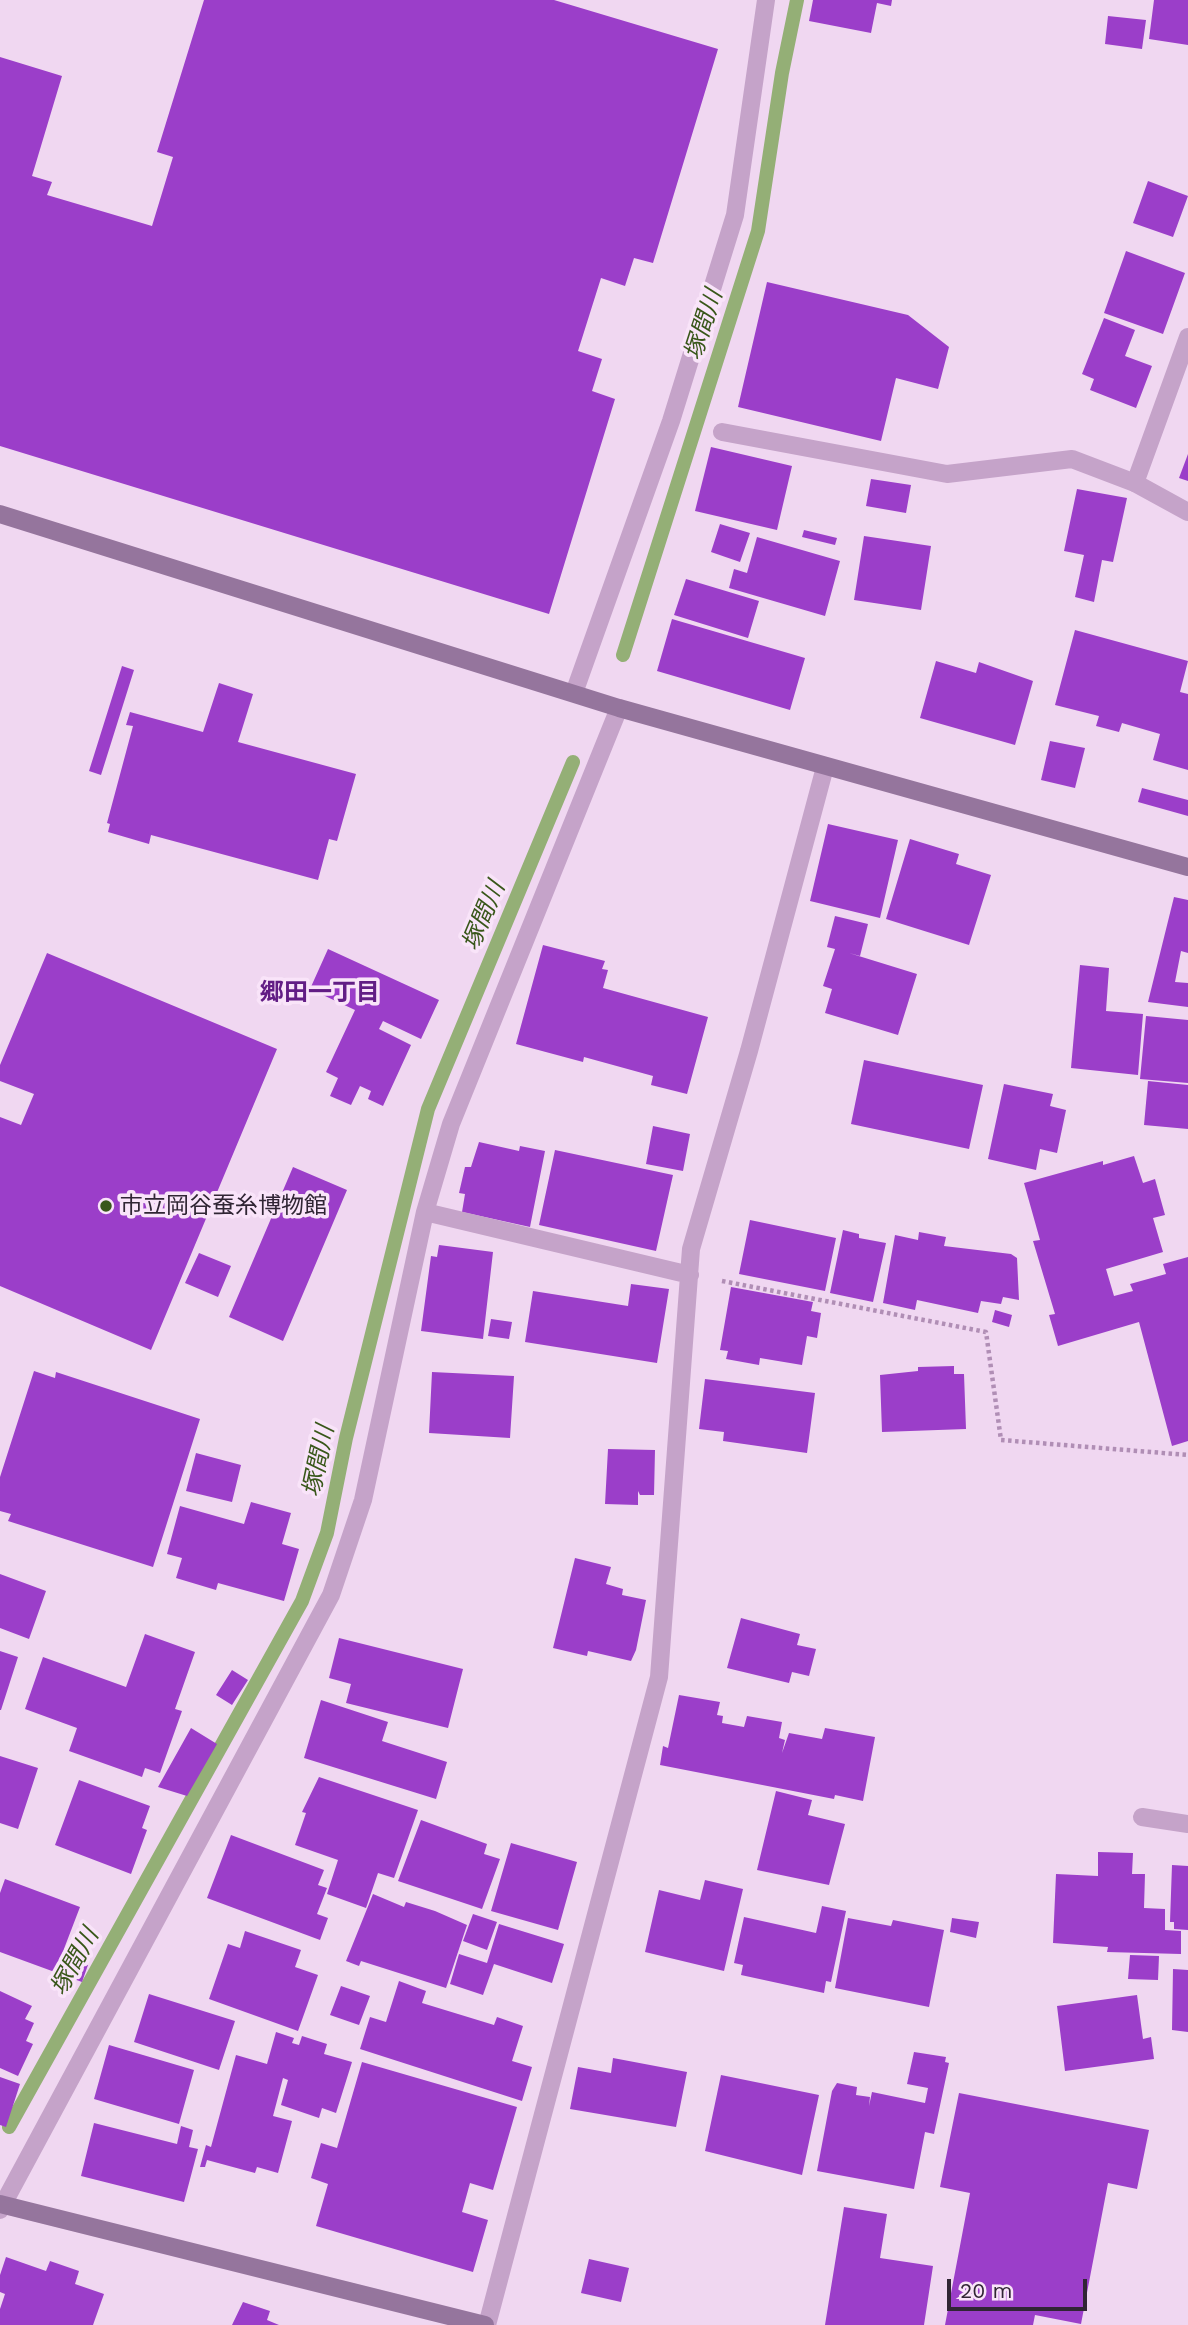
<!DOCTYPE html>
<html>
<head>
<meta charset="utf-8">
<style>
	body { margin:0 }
	#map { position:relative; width:1188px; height:2325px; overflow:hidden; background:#f0d7f1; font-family:"Work Sans",sans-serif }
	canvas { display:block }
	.scale { position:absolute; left:947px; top:2279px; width:140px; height:32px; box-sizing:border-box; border:4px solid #302534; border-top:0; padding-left:9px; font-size:21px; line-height:24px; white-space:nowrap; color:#302534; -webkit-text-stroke:5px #f9e4f9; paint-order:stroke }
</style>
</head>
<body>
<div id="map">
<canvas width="1188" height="2325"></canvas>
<div class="scale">20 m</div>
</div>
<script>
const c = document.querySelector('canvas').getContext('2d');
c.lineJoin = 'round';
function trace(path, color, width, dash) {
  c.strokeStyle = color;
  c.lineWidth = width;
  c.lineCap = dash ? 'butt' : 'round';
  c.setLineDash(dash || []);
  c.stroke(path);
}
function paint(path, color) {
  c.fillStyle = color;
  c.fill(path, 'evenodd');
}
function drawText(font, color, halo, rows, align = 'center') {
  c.font = font + ' "Work Sans","Noto Sans JP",sans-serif';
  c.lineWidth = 7;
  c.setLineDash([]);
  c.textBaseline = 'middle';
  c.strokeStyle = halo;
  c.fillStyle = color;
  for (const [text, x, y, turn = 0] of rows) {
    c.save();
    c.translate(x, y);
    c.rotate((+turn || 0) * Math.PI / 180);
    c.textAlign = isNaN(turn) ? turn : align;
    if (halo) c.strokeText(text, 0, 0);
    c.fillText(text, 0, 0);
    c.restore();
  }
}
const stream = new Path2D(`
	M623,655L758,231L782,73L797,0
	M9,2127L302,1601L327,1533L346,1438L428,1109L573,762`);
const building = new Path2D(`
	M204,0H554L718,49L653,263L634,258L625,286L601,278L578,351L602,359L592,391L615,399L549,614L0,446V57L62,76L32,176L52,182L47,195L152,226L173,157L157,152Z
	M813,0H892L891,6L877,3L871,33L809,21Z
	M1154,0H1188V45L1149,39Z
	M1108,16L1146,20L1142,49L1105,44Z
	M1148,181L1188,196L1173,237L1133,223Z
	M1126,251L1185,273L1163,334L1104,313Z
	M767,282L908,315L949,347L938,389L896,378L881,441L738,407Z
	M1104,318L1135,330L1125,356L1152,366L1136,408L1090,390L1094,379L1082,374Z
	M711,447L792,466L777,530L695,511Z
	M1188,454V481L1179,478Z
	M871,479L911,485L906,513L866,506Z
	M1077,489L1127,498L1113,562L1102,560L1094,602L1075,597L1084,555L1064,551Z
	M720,524L750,533L740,562L711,552Z
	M804,530L837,538L835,545L802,537Z
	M864,536L931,546L921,610L854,600Z
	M757,537L840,561L825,616L729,588L734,569L747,573Z
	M686,579L759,601L748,638L674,615Z
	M672,619L805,658L790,710L657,671Z
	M1075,630L1188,661L1180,692L1188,694V770L1153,760L1160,734L1122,723L1119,732L1096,726L1099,716L1055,705Z
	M936,661L976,673L979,662L1033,681L1015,745L920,718Z
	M122,666L134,670L101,775L89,771Z
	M219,683L253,694L238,742L356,774L337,841L329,839L318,880L151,835L149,844L108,832L110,824L107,823L133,726L126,725L130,712L203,732Z
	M1050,741L1085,748L1075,788L1041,780Z
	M1142,788L1188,800V816L1138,802Z
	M828,824L898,840L880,918L810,901Z
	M910,839L959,854L956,864L991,875L969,945L886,919Z
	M1174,897L1188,900V953L1181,951L1175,982L1188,983V1007L1148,1002Z
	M835,916L868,924L860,956L849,953L917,974L898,1035L825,1013L832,989L823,986L835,949L827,947Z
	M543,945L605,961L602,969L608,970L603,988L708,1017L687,1094L651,1085L653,1076L584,1057L583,1062L516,1044Z
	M328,949L439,1000L421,1039L383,1021L379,1029L411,1045L383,1106L368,1099L371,1091L360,1086L351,1105L330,1096L338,1078L326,1072L355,1010L310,989Z
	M47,953L277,1049L151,1350L0,1286V1117L21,1125L34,1094L0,1081V1065Z
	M1080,965L1109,968L1106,1011L1143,1014L1138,1075L1071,1068Z
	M1146,1016L1188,1020V1083L1140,1079Z
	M864,1060L983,1085L969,1149L851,1124Z
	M1148,1081L1188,1085V1129L1144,1125Z
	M1004,1084L1053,1094L1050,1106L1066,1110L1057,1153L1040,1149L1036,1170L988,1159Z
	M653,1126L690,1134L683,1171L646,1164Z
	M479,1142L519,1151L520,1146L545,1151L530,1227L462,1212L465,1194L459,1193L465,1167H471Z
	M555,1150L673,1175L656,1251L539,1225Z
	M1134,1156L1143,1183L1155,1179L1165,1215L1153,1218L1163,1252L1106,1269L1114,1296L1133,1291L1130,1284L1166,1274L1163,1264L1188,1257V1441L1172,1446L1139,1322L1058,1346L1049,1315L1055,1314L1033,1241L1040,1240L1024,1183L1103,1161V1165Z
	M293,1167L347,1190L283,1341L229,1317Z
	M750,1220L836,1238L825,1291L739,1274Z
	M843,1230L859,1234V1238L886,1243L873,1302L830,1293Z
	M919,1232L946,1237L944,1246L1011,1254L1017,1258L1019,1300L1003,1297L1001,1304L981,1301L978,1313L917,1300L915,1310L883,1303L895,1235L918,1240Z
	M439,1245L493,1252L483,1339L421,1331L431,1256L437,1257Z
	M199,1253L231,1266L218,1297L185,1283Z
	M631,1284L669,1289L657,1363L525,1342L533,1291L628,1306Z
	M731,1287L813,1302L811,1311L821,1313L817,1338L807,1336L802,1365L760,1358L759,1365L726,1359L728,1351L720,1350Z
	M995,1310L1012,1315L1009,1327L992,1322Z
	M491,1319L512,1322L509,1339L488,1336Z
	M954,1366V1374H964L966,1429L882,1432L880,1375L918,1371V1367Z
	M34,1371L55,1378L56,1372L200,1419L153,1567L8,1521L11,1514L0,1511V1477Z
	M432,1372L514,1376L510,1438L429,1433Z
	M705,1379L815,1393L807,1453L723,1441L724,1432L699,1429Z
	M608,1449L655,1450L654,1495H640L638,1491V1505L605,1504Z
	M196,1453L241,1465L232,1502L186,1491Z
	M251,1502L291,1513L282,1544L299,1549L284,1601L218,1583L216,1590L176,1578L182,1558L167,1554L180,1506L244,1524Z
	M575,1558L611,1567L606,1584L623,1589L622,1595L646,1600L636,1650L631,1661L588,1651L587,1656L553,1648Z
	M0,1574L46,1591L29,1639L0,1628Z
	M741,1618L800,1634L797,1645L816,1649L809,1676L792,1672L789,1683L727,1668Z
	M145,1634L195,1652L175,1709L182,1711L160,1773L145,1768L142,1777L69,1751L77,1728L25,1709L43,1657L126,1687Z
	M339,1638L463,1669L448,1728L346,1703L351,1684L329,1678Z
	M0,1651L18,1657L1,1710H0Z
	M232,1670L248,1680L232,1705L216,1695Z
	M679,1695L720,1702L717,1715L723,1716L722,1723L744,1727L747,1716L782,1722L779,1738L785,1740L782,1753L789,1733L822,1739L825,1728L875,1737L863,1801L835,1795L834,1799L660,1765L663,1746L668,1748Z
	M321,1700L388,1722L382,1741L447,1762L436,1799L304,1758Z
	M191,1728L217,1744L187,1796L158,1787Z
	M0,1756L38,1768L18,1829L0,1823Z
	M319,1777L418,1810L394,1878L378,1873L366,1908L327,1894L338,1860L295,1845L306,1813L302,1812Z
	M79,1780L150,1806L142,1828L147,1830L131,1874L55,1845Z
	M776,1791L812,1800L808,1815L845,1824L829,1885L757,1870Z
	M421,1820L487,1844L484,1854L500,1859L482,1909L398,1881Z
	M231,1835L324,1870L318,1885L327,1888L317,1914L328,1918L320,1940L207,1898Z
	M511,1843L577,1862L558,1930L491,1911Z
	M1098,1852L1133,1853L1132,1874H1145L1144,1908L1165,1909V1930L1181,1931V1954L1107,1952L1108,1947L1053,1943L1056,1874L1098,1876Z
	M1172,1865L1188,1866V1930L1174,1929V1922H1170Z
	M5,1879L80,1907L62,1954L88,1965L82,1982L0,1952V1893Z
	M705,1880L743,1889L724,1971L645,1952L659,1890L700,1900Z
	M373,1894L404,1907L406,1902L435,1911L467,1925L446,1988L361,1961L359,1966L346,1961Z
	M822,1906L846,1911L831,1982L826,1981L824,1993L741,1975L743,1965L734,1963L744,1917L816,1933Z
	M473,1914L497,1922L487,1950L463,1941Z
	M848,1918L891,1926L893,1920L944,1930L929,2007L835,1988Z
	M952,1918L979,1922L976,1938L950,1932Z
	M499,1924L564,1944L552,1983L494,1964L483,1995L450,1984L459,1954L487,1963Z
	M245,1931L301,1950L295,1967L318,1975L298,2031L209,1999L228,1944L240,1948Z
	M1130,1955L1159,1956L1158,1980L1128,1979Z
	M1173,1969L1188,1970V2032L1172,2030Z
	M399,1981L426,1991L422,2003L494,2025L497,2017L523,2026L512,2061L532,2067L522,2101L360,2049L370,2017L386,2022Z
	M341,1986L370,1996L359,2025L330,2015Z
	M0,1991L32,2006L25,2019L34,2023L26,2041L33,2044L18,2076L0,2068Z
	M149,1994L235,2021L219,2070L134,2042Z
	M1137,1995L1143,2039L1151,2037L1154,2059L1065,2071L1057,2006Z
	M276,2032L294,2038L292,2043L299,2045L302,2036L327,2044L324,2054L352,2062L336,2113L322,2108L319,2118L281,2105L288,2080L283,2078L273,2116L292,2121L278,2173L257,2167L255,2173L207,2160L205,2167H200L206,2145L211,2147L236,2055L267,2064Z
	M109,2045L194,2070L179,2124L94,2099Z
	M914,2052L946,2057L945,2062L949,2063L934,2134L925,2132L914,2189L817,2171L832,2091L837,2083L857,2087L856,2095L870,2097L869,2106L872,2092L925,2103L928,2088L907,2084Z
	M613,2058L687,2072L676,2127L570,2109L578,2067L611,2073Z
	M362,2062L517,2107L493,2190L470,2183L462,2212L488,2220L473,2272L316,2226L328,2184L311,2178L321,2143L337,2148Z
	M721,2075L819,2095L802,2175L705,2151Z
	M0,2077L20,2084L6,2127L0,2125Z
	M959,2093L1149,2130L1137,2189L1108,2183L1081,2324L1035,2315L1033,2325H945L970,2193L940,2187Z
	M94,2123L177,2144L181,2126L193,2130L189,2147L198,2149L184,2202L81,2176Z
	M844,2207L887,2214L880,2258L933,2266L924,2325H825Z
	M6,2257L46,2271L50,2261L79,2271L75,2284L104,2294L93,2325H0V2309L5,2294L0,2292V2275Z
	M589,2259L629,2268L621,2302L581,2293Z
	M243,2302L270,2311L267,2320L279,2325H232Z`);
const path = new Path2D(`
	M722,1281L986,1332L1001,1440L1188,1455`);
const lane = new Path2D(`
	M722,432L947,474L1072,459L1135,483
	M1142,1817L1188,1824`);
const street = new Path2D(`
	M1188,337L1135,483L1188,512
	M574,693L671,421L735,215L766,0
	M425,1212L690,1275
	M0,2210L331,1595L363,1500L425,1212L451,1124L619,708
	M487,2325L659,1677L691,1249L749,1051L825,767`);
const secondary = new Path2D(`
	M0,514L619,708L1188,867
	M0,2204L485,2325`);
const markers = [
	[106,1206,7,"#39571a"]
];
const poiNames = [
	["市立岡谷蚕糸博物館",120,1206]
];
const waterNames = [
	["塚間川",704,325,-72],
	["塚間川",484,916,-67],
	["塚間川",319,1461,-78],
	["塚間川",75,1962,-61]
];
const neighbourhoodNames = [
	["郷田一丁目",320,993]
];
trace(stream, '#94af76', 14);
paint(building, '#9b3ec9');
trace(path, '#b08eb5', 4.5, [3.5, 3.5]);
trace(lane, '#c5a3c9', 18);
trace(street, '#c5a3c9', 18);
trace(secondary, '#95759d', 18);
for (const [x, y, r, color] of markers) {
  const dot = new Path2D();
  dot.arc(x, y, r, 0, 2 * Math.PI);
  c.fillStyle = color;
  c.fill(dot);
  trace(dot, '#f9e4f9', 2.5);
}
drawText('23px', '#302534', '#f9e4f9', poiNames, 'left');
drawText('italic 24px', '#39571a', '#f9e4f9', waterNames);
drawText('bold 24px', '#621d85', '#f9e4f9', neighbourhoodNames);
</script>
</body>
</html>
